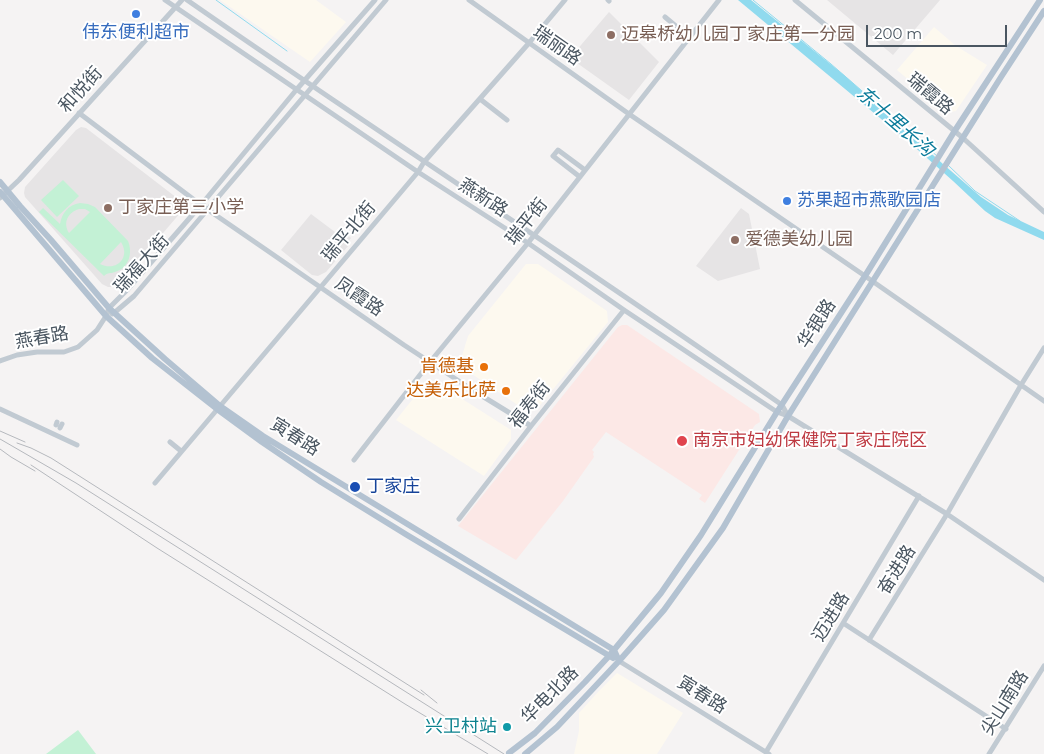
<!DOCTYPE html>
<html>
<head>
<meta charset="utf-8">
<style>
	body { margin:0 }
	#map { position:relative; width:1044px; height:754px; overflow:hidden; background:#f5f3f3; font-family:Montserrat,sans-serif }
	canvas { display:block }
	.scale { position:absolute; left:866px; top:25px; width:141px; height:22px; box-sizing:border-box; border:2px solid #4a5661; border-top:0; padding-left:6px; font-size:15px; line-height:18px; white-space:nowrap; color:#4a5661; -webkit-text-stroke:4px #fff; paint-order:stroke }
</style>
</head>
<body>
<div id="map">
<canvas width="1044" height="754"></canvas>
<div class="scale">200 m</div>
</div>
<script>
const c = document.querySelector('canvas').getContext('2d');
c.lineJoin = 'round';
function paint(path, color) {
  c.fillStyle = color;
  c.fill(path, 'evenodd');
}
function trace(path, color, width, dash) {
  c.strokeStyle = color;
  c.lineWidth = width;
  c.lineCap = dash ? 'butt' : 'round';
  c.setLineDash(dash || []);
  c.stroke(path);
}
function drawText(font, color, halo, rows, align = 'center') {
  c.font = font + ' Montserrat,"Noto Sans SC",sans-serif';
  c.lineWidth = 4;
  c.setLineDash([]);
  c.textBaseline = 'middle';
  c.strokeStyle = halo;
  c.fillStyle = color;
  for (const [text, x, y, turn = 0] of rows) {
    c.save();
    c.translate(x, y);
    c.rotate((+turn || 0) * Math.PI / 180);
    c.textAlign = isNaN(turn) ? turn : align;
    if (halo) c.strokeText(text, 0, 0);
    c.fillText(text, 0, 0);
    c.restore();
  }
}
const commercial = new Path2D(`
	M220,0H316L346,22L310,62Z
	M934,27L956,46L987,65L956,111L951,112L944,110L897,70Z
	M526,264H538L607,311L608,322L537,409L533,411L528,412L463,368L462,356L468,336Z
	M428,380L434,381L511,430V439L484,476L396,420Z
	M617,673L683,713L657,754H574L579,731V713L598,692Z`);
const education = new Path2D(`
	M827,0H940L893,55Z
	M609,12L659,62L629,100L570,58Z
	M81,127L86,128L177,198L180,205L181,212L117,287H108L102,284L25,197L24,193L25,187L76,130Z
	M741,208L749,214L760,269L718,281L696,266Z
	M311,214L335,232L342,230L351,238L347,243L349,245L326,272L318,276L312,275L281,250Z`);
const medical = new Path2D(`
	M622,325H627L759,414L760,422L755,425L705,503L699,499L702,495L606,432L592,450L594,452L593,454L594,457L563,501L516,560L458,526L618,327Z`);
const green = new Path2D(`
	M63,180L79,196L57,217L41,200Z
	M80,203L88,204L95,207L128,241C133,253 129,268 115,272C110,274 108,272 104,276L39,212L43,208L60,224C62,213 68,205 80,203ZM79,209H85L90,212L69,233C63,223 67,213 79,209ZM121,242C131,258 116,272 100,264Z
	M78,730L96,754H46Z`);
const water = new Path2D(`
	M738,0H751L844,75L943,164L981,197L1008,215L1044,232V240L995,218L985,211L953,181L910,143Z`);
const stream = new Path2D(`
	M216,0L287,51
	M753,0L831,64L937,156
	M948,165L975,191L1020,221`);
const minor = new Path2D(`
	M165,0L418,172L528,243L624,310L777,412L788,416L947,514L1044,580
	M187,0C384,137 586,267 782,405L788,416
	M469,0L629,114L865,276L1044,401
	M608,0L609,1
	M795,0L963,138L1044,212
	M665,17L690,38
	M480,99L507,120
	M79,113L201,205L265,249L404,345L474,391L531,426
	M580,177L553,156L558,150L585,170
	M0,198L19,180L182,0
	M112,314L114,313L134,296L386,0
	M0,361L17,355L37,352H64L78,347L97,330L106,316L109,308L127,290L201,205L297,89L375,0
	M0,409L77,445
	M56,425L57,422
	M60,428L62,424
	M170,442L181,451
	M354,460L430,362L528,243L719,0
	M155,483L418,172L424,162L529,43L565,0
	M459,519L531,426L624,310
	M843,623L1006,729
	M869,640L947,514L1021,385L1044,348
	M619,661L769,754
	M766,752L919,496
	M989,754L1044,666`);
const major = new Path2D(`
	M0,182L20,206L51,240L109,308L165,359L220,406L263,436L614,650L619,661
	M0,192L106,316L152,358L217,409L262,442L321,482L407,535L613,658
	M509,753L535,733L585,682L609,656L661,593L701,535L777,412L865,276L954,132L1040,0
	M525,754L557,727L619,661L664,610L723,528L788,416L1001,77L1044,11`);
const rail = new Path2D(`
	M0,431L25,442
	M0,439L76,483L504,754
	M17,443L31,448L51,458L424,695
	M0,449L11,457L35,471
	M31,465L157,548L405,704L488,754
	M421,690L437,703`);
const markers = [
	[136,14,5,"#3f7fe0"],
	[611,35,5,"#8d6e63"],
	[787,201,5,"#3f7fe0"],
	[108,208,5,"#8d6e63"],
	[735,240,5,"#8d6e63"],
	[484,367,5,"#e8710a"],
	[506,391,5,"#e8710a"],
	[682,441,6,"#e0444e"],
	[355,487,6,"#1a4fb4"],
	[507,727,5,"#0f9aa8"]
];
const shopNames = [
	["伟东便利超市",136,33],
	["苏果超市燕歌园店",797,201,"left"]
];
const educationNames = [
	["迈皋桥幼儿园丁家庄第一分园",621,35],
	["丁家庄第三小学",118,208],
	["爱德美幼儿园",745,240]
];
const streetNames = [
	["瑞丽路",557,46,35],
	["和悦街",81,90,-48],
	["瑞霞路",930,94,40],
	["燕新路",483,198,33],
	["瑞平街",527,222,-51],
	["瑞平北街",349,232,-50],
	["瑞福大街",142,264,-48],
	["凤霞路",359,297,34],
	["华银路",817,324,-57],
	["燕春路",42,338,-10],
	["福寿街",530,405,-52],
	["寅春路",295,437,32],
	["奋进路",897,570,-58],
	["迈进路",831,617,-59],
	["华电北路",550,695,-45],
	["寅春路",702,695,32],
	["尖山南路",1005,703,-58]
];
const foodNames = [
	["肯德基",474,367],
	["达美乐比萨",496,391]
];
const healthNames = [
	["南京市妇幼保健院丁家庄院区",693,441]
];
const transitNames = [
	["丁家庄",366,487]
];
const cultureNames = [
	["兴卫村站",497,727]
];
const waterNames = [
	["东十里长沟",895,122,41]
];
paint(commercial, '#fdf9ef');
paint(education, '#e6e4e5');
paint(medical, '#fce8e6');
paint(green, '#c3f1d5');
paint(water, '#90daee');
trace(stream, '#90daee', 1);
trace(minor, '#c1cad2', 5);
trace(major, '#b3c2d1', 6);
trace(rail, '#b5b8bd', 1);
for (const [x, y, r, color] of markers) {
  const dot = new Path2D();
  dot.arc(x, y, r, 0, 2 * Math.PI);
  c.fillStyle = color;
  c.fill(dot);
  trace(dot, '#fff', 2);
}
drawText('18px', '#366cbe', '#fff', shopNames);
drawText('18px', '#785e54', '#fff', educationNames, 'left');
drawText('18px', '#4a5661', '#fff', streetNames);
drawText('18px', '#c56008', '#fff', foodNames, 'right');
drawText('18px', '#be3a42', '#fff', healthNames, 'left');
drawText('18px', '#164399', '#fff', transitNames, 'left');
drawText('18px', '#0d838f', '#fff', cultureNames, 'right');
drawText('italic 19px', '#0c7c9b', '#fff', waterNames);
</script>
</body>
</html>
